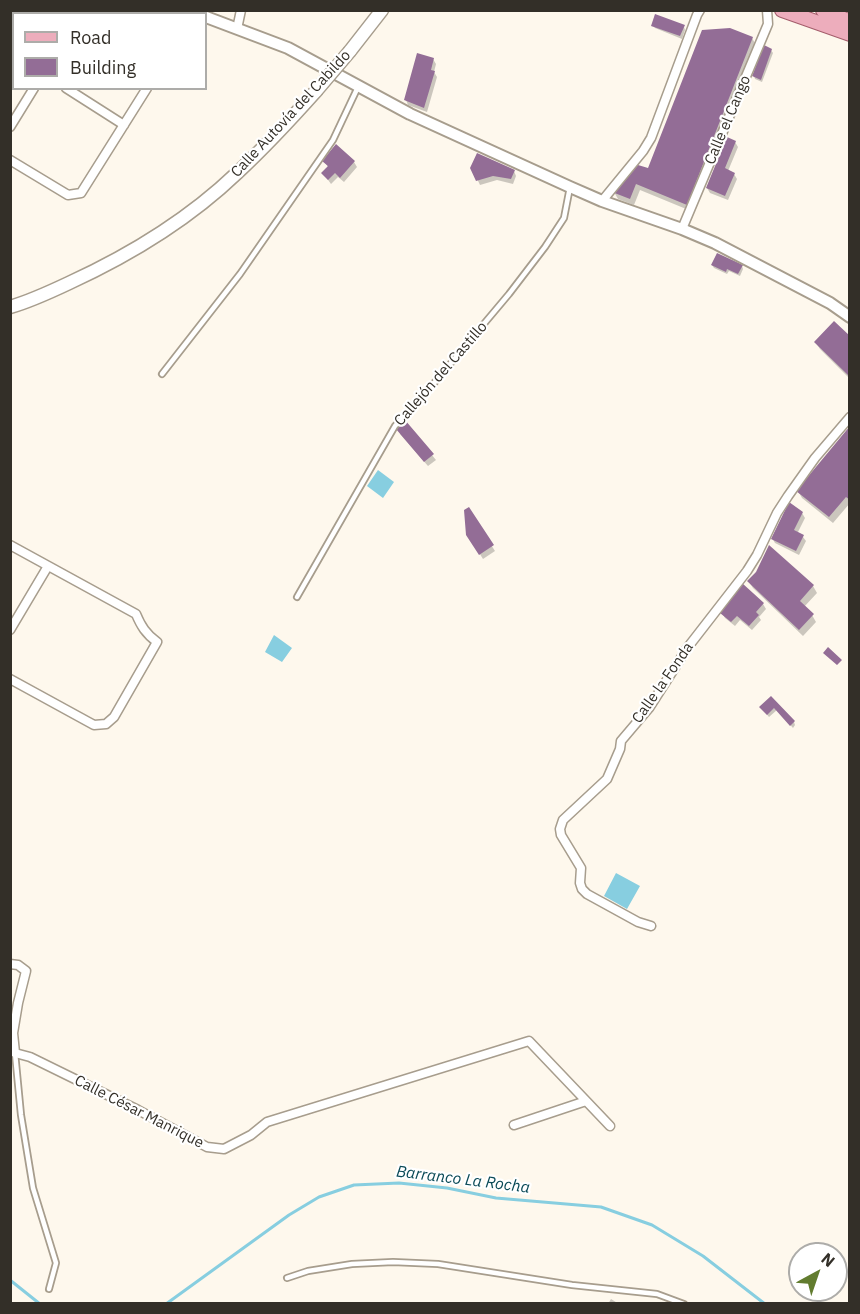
<!DOCTYPE html>
<html>
<head>
<meta charset="utf-8">
<style>
	body { margin:0 }
	#map { position:relative; width:860px; height:1314px; overflow:hidden; background:#fef8ed; font-family:"IBM Plex Sans",sans-serif }
	canvas { display:block }
	.frame { position:absolute; inset:0; border:12px solid #332f28; pointer-events:none }
	.legend { position:absolute; left:12px; top:12px; width:195px; height:78px; box-sizing:border-box; background:#fff; border:2px solid #adaca9; margin:0; padding:8px 10px; list-style:none; font-size:18px; color:#332f28 }
	.legend li { display:flex; align-items:center; gap:12px; height:30px }
	.legend b { width:30px; border:2px solid #adaca9 }
	.north { position:absolute; left:788px; top:1242px; width:60px; height:60px; box-sizing:border-box; background:#fff; border:2px solid #adaca9; border-radius:50%; rotate:40deg; font-size:16px; font-weight:700; line-height:24px; text-align:center; color:#332f28 }
	.north::after { content:''; display:block; margin:auto; width:21px; height:27px; background:#627c2f; clip-path:polygon(50% 0,100% 100%,50% 72%,0 100%) }
</style>
</head>
<body>
<div id="map">
<canvas width="860" height="1314"></canvas>
<div class="frame"></div>
<ul class="legend">
<li><b style="height:8px;background:#edadbc"></b>Road</li>
<li><b style="height:16px;background:#936d96"></b>Building</li>
</ul>
<div class="north">N</div>
</div>
<script>
const c = document.querySelector('canvas').getContext('2d');
c.lineJoin = 'round';
function paint(path, color) {
  c.fillStyle = color;
  c.fill(path, 'evenodd');
}
function trace(path, color, width, dash) {
  c.strokeStyle = color;
  c.lineWidth = width;
  c.lineCap = dash ? 'butt' : 'round';
  c.setLineDash(dash || []);
  c.stroke(path);
}
function drawText(font, color, halo, rows, align = 'center') {
  c.font = font + ' "IBM Plex Sans",sans-serif';
  c.lineWidth = 4.5;
  c.setLineDash([]);
  c.textBaseline = 'middle';
  c.strokeStyle = halo;
  c.fillStyle = color;
  for (const [text, x, y, turn = 0] of rows) {
    c.save();
    c.translate(x, y);
    c.rotate((+turn || 0) * Math.PI / 180);
    c.textAlign = isNaN(turn) ? turn : align;
    if (halo) c.strokeText(text, 0, 0);
    c.fillText(text, 0, 0);
    c.restore();
  }
}
const water = new Path2D(`
	M378,470L394,482L383,498L367,486Z
	M274,635L292,648L282,662L265,652Z
	M616,873L640,886L627,909L604,896Z`);
const shadow = new Path2D(`
	M653,25L684,27L685,30L682,39L655,28Z
	M752,38L756,45L691,211L640,190L634,205L618,199L614,192L649,170Z
	M771,50L773,53L762,82L755,79L754,76Z
	M433,59L436,64L434,72L437,77L427,112L408,105L406,100Z
	M735,142L738,147L728,171L734,174L737,179L728,200L710,193L707,188Z
	M337,146L354,162L357,167L344,182L338,177L331,184L323,173L328,167L324,161Z
	M472,168L514,171L516,176L513,184L497,180L480,185Z
	M712,265L742,266L743,269L740,276L729,271L727,274L714,268Z
	M850,338V379L820,349L816,343Z
	M405,422L436,460L428,466L400,434Z
	M850,428V503L833,523L802,498L798,491Z
	M468,509L495,551L483,559L471,540Z
	M802,513L805,518L797,534L803,537L806,541L799,555L775,543L772,538Z
	M769,548L813,586L817,593L804,607L812,615L816,622L803,636L753,588L749,582L757,573Z
	M742,585L763,604L766,609L759,617L761,620L752,630L740,620L735,626L725,618L722,613Z
	M771,698L794,722L795,725L793,728L777,710L769,717L763,710Z
	M611,1299L619,1304H608Z`);
const stream = new Path2D(`
	M10,1280L40,1304
	M166,1304L289,1215L319,1197L354,1185L399,1183L447,1188L496,1198L601,1207L652,1225L703,1256L765,1304`);
const building = new Path2D(`
	M655,14L685,25L680,36L651,26Z
	M730,28L753,37L687,205L636,184L630,199L612,192L638,165L648,168L702,30Z
	M764,45L772,49L761,80L752,76Z
	M417,53L434,58L431,70L435,71L424,108L404,100Z
	M727,137L736,141L725,168L735,173L725,196L706,188Z
	M336,144L355,161L340,178L335,173L328,180L321,173L328,166L322,161Z
	M477,153L515,170L511,179L493,176L476,181L470,168Z
	M717,253L743,265L738,274L727,269L726,272L711,265Z
	M834,321L850,336V377L814,342Z
	M405,420L434,454L424,462L396,429Z
	M850,426V500L846,497L829,517L796,491Z
	M789,502L803,512L794,530L804,535L796,551L771,539Z
	M469,507L494,545L479,555L466,535L464,510Z
	M769,545L814,585L800,601L814,614L799,630L747,581L756,572Z
	M742,583L764,603L756,612L759,615L749,626L737,616L731,622L720,613Z
	M828,647L842,660L837,665L823,653Z
	M771,696L795,721L790,726L774,708L767,715L759,707Z`);
const service = new Path2D(`
	M162,374L240,274L333,140L358,87
	M297,597L395,426L435,382L509,294L545,247L564,218L570,187
	M15,1053L21,1115L33,1188L56,1263L49,1289
	M287,1278L308,1271L352,1264L393,1262L438,1264L572,1285L657,1294L684,1304`);
const minor = new Path2D(`
	M82,14L84,10
	M237,29L241,10
	M10,54L14,56
	M66,88L124,125
	M10,127L34,88
	M10,160L68,195L81,193L147,88
	M602,201L643,151L651,138L697,15L700,10
	M682,229L768,24L767,10
	M10,545L136,614C141,626 146,634 157,642L114,717L106,724L94,725L10,679
	M10,630L48,566
	M651,926L638,922L587,894L582,889L580,883L581,868L561,835L560,829L563,820L607,779L620,749L621,741L649,708L688,647L747,571L757,555L777,513L788,496L815,458L850,417
	M10,964L18,965L26,971L18,1003L13,1033L15,1053L30,1057L138,1110L207,1147L224,1149L251,1135L267,1122L529,1041L610,1126
	M514,1125L586,1101`);
const tertiary = new Path2D(`
	M188,10L196,14
	M206,17L288,48L410,114L570,187L602,201L682,229L715,243L830,303L850,317`);
const secondary = new Path2D(`
	M350,51L382,10
	M10,307C31,301 50,292 69,283C130,255 189,219 237,173C265,147 291,119 316,91`);
const primary = new Path2D(`
	M782,10L850,34
	M823,10L850,22`);
const secondaryBridge = new Path2D(`
	M316,91L350,51`);
const streetNames = [
	["Calle Autovía del Cabildo",291,114,-47],
	["Calle el Cango",728,120,-67],
	["Callejón del Castillo",441,374,-49],
	["Calle la Fonda",663,683,-55],
	["Calle César Manrique",139,1112,27]
];
const waterNames = [
	["Barranco La Rocha",463,1180,7]
];
paint(water, '#87cee0');
paint(shadow, '#0003');
trace(stream, '#87cee0', 3);
paint(building, '#936d96');
trace(service, '#a79d8d', 8);
trace(minor, '#a79d8d', 11);
trace(tertiary, '#a79d8d', 14);
trace(secondary, '#a79d8d', 15);
trace(primary, '#a45d6b', 16);
trace(service, '#fff', 4.5);
trace(minor, '#fff', 8);
trace(tertiary, '#fff', 10);
trace(secondary, '#fff', 12);
trace(primary, '#edadbc', 14);
trace(secondaryBridge, '#a79d8d', 15, []);
trace(secondaryBridge, '#fff', 12);
drawText('15px', '#332f28', '#fff', streetNames);
drawText('italic 16px', '#0a4a57', '#fff', waterNames);
</script>
</body>
</html>
